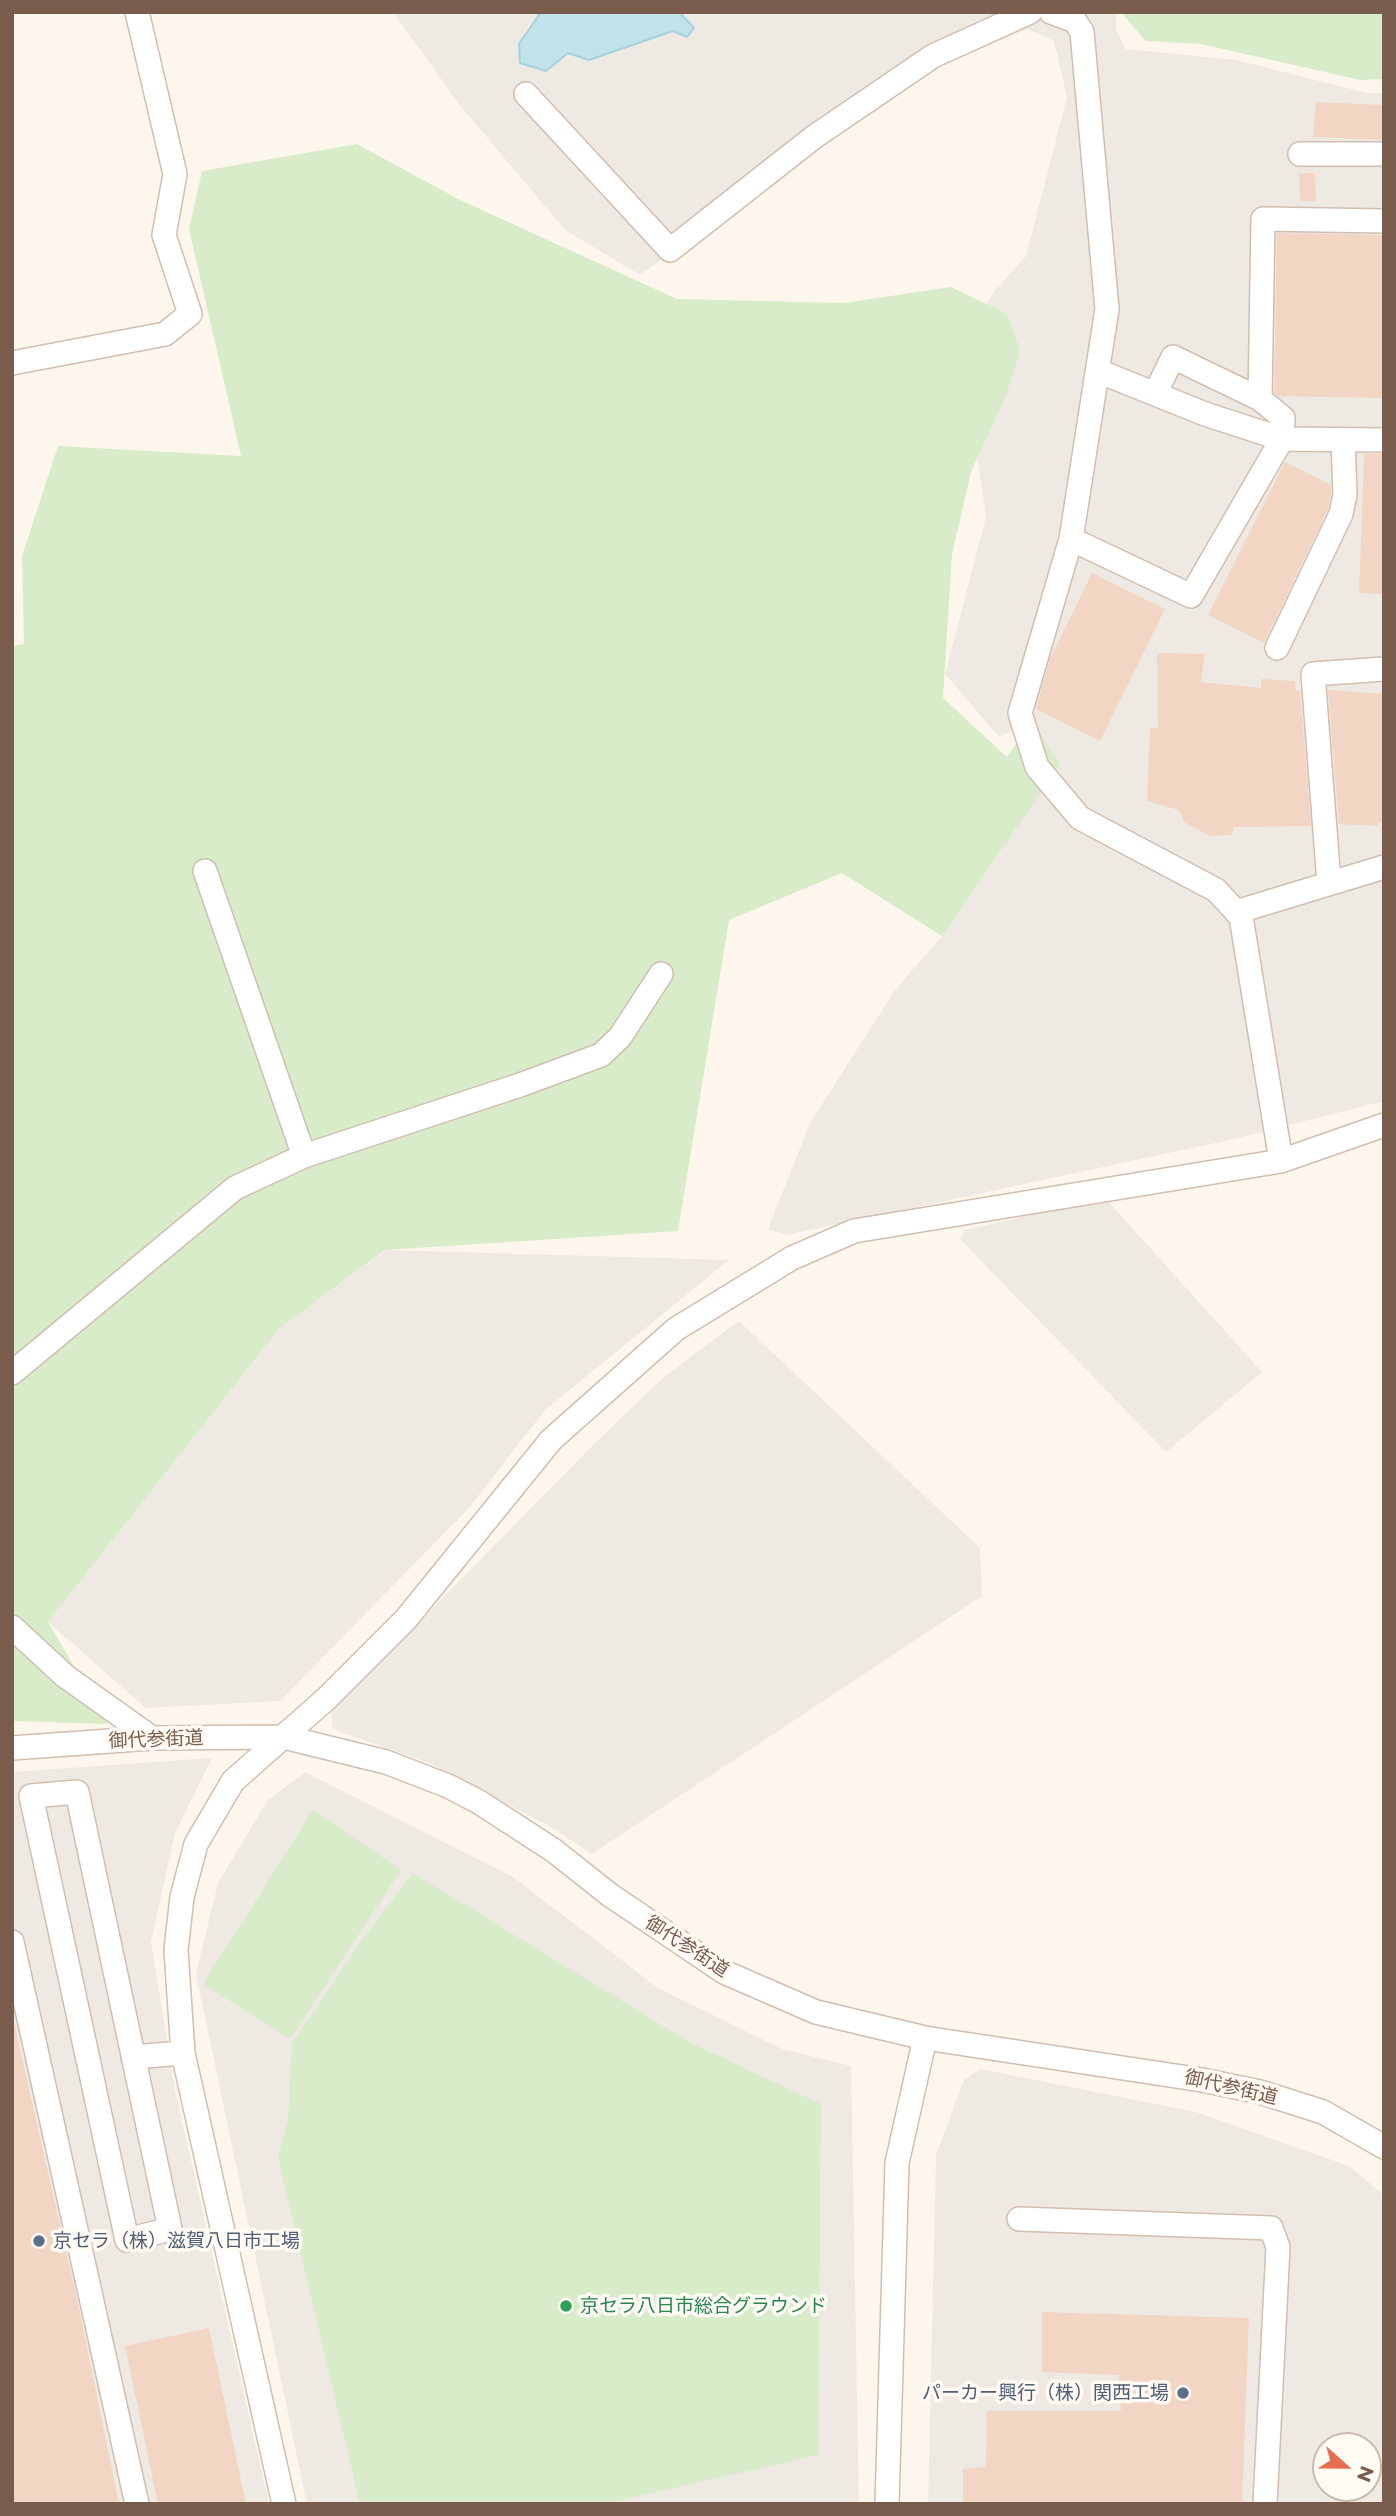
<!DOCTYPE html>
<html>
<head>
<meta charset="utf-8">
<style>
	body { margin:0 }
	#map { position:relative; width:1396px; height:2516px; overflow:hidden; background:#fdf6ec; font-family:Montserrat,sans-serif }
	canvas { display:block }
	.frame { position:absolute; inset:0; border:14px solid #7a5c4d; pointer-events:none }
	.north { position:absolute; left:1312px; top:2432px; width:70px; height:70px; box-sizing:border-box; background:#fffaf3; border:2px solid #cabbb1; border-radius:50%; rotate:111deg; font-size:19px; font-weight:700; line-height:28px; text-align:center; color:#7a5c4d }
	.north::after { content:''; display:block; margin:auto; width:24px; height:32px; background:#e76f51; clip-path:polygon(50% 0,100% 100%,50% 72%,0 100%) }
</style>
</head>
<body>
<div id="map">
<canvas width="1396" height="2516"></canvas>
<div class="frame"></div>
<div class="north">N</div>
</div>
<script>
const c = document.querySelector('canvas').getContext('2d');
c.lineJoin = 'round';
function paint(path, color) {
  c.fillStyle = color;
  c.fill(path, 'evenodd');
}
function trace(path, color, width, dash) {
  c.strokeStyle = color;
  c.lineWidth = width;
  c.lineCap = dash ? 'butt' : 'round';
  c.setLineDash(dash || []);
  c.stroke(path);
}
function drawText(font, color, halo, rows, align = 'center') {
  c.font = font + ' Montserrat,"Noto Sans JP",sans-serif';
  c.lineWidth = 7;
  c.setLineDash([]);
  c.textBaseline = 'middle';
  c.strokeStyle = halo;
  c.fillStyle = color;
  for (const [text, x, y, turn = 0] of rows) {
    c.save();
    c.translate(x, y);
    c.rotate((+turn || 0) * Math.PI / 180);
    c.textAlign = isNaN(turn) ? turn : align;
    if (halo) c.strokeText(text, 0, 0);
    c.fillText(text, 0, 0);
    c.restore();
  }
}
const industrial = new Path2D(`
	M393,12H1116V29L1125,49L1236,60L1367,93H1384V1101L1234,1139L786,1235L768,1229L810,1123L895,990L942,936L1059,764L1031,722L999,737L945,674L986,517L961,342L995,291L1026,256L1067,97L1054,41L1027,29L931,70L640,275L565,230L459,104Z
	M1105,1198L1262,1372L1166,1452L960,1239L965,1230Z
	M386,1250L729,1260L545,1410L468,1509L280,1701L146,1708L48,1622L279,1329Z
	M739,1321L980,1548L982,1596L592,1854L549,1826L432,1764L333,1729L331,1712L594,1444L665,1376Z
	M212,1758L175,1833L151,1942L175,2090L269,2504H12V1772Z
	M305,1772L513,1877L658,1988L782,2049L851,2066L859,2504H307L196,1974L218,1883L267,1801Z
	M980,2069L1196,2112L1349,2166L1384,2195V2504H928L936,2155L964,2080ZM1326,2446H1368V2488H1326Z`);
const green = new Path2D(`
	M1124,12H1384V79L1360,80L1201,44L1146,41L1124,16Z
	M357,144L458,199L677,299L844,303L951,287L1007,314L1020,350L1007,393L971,472L952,554L943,698L1007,757L1031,722L1060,764L942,936L842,873L729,920L678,1231L385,1250L279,1329L48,1622L108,1724L12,1721V646L24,644L22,556L58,446L241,456L189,229L202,171Z
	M313,1810L401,1870L290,2039L203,1984Z
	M413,1873L689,2042L821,2104L818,2455L604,2504H360L278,2157L288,2119L292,2043L361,1941Z`);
const water = new Path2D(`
	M541,12H679L694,28L687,37L673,31L589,60L568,53L546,71L520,63L519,44Z`);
const building = new Path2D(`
	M1316,102L1384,105V140L1313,137Z
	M1299,173H1315L1316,201H1300Z
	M1277,233L1384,235V398L1278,396L1274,392Z
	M1364,454H1384V594L1359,593Z
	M1285,462L1331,485V494L1328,509L1264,643L1208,615Z
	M1092,573L1165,609L1100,741L1036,709L1050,659Z
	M1157,653L1205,654L1201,682L1261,688V679L1295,681L1296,691H1300L1311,826L1234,827L1232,835L1210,836L1184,822L1179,810L1147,801L1150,727L1158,729Z
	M1328,690L1384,694V822H1377L1378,826L1339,824Z
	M12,2015L79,2308L119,2504H12Z
	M1042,2312L1249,2318L1242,2504H963V2469L986,2467L987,2411H1121L1119,2375L1042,2372Z
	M209,2328L246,2504H158L125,2346Z`);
const minor = new Path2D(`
	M1051,12L1075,21L1082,32L1107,309L1071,539L1020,713L1037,767L1080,818L1216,890L1241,917L1281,1161
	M526,94L670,250L814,137L933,56L1030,12
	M1300,154H1384
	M12,363L165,334L190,314L164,235L175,174L137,12
	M1098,371L1205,414L1282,439L1384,440
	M1155,394L1173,357L1260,399
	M1071,539L1191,596L1282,439L1283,418L1260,399L1263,219L1384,221
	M1277,648L1341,514L1345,495L1343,440
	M205,871L304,1156
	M1329,883L1313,674L1384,669
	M1236,912L1384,867
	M12,1373L235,1188L304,1156L520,1085L601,1055L620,1037L661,974
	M12,1627L65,1676L152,1738
	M12,1748L152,1738L284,1737L386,1762L448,1786L479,1802L553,1850L610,1895L724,1972L816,2012L925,2038L1202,2080L1260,2092L1323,2112L1384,2147
	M77,1792L170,2229L127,2240L31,1796Z
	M12,1942L137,2504
	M133,2057L183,2053
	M1019,2219L1271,2228L1278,2247L1265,2504
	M284,2504L183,2053L176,1950L182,1897L196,1844L233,1781L326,1699L406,1619L551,1440L676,1329L792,1258L854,1231L1281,1161L1384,1125
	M887,2504L897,2163L925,2038`);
const markers = [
	[39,2241,7,"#5c6f8a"],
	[566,2306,7,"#2e9e5b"],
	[1183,2393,7,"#5c6f8a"]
];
const streetNames = [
	["御代参街道",156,1740,-2],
	["御代参街道",687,1947,33],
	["御代参街道",1231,2088,13]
];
const serviceNames = [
	["京セラ（株）滋賀八日市工場",53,2241],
	["パーカー興行（株）関西工場",1169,2393,"right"]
];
const leisureNames = [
	["京セラ八日市総合グラウンド",580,2306]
];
paint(industrial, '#efe9e4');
paint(green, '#d8ecc9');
paint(water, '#bfe3e8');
trace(water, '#a5d3da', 2);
paint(building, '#f3d5c3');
trace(minor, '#d1beb0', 26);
trace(minor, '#fff', 23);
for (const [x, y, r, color] of markers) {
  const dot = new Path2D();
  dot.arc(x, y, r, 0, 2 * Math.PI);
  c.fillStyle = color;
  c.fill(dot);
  trace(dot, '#fffaf3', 2.5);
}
drawText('19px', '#7a5c4d', '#fffaf3', streetNames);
drawText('19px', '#4e5e75', '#fffaf3', serviceNames, 'left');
drawText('19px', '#27864d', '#fffaf3', leisureNames, 'left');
</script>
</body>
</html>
